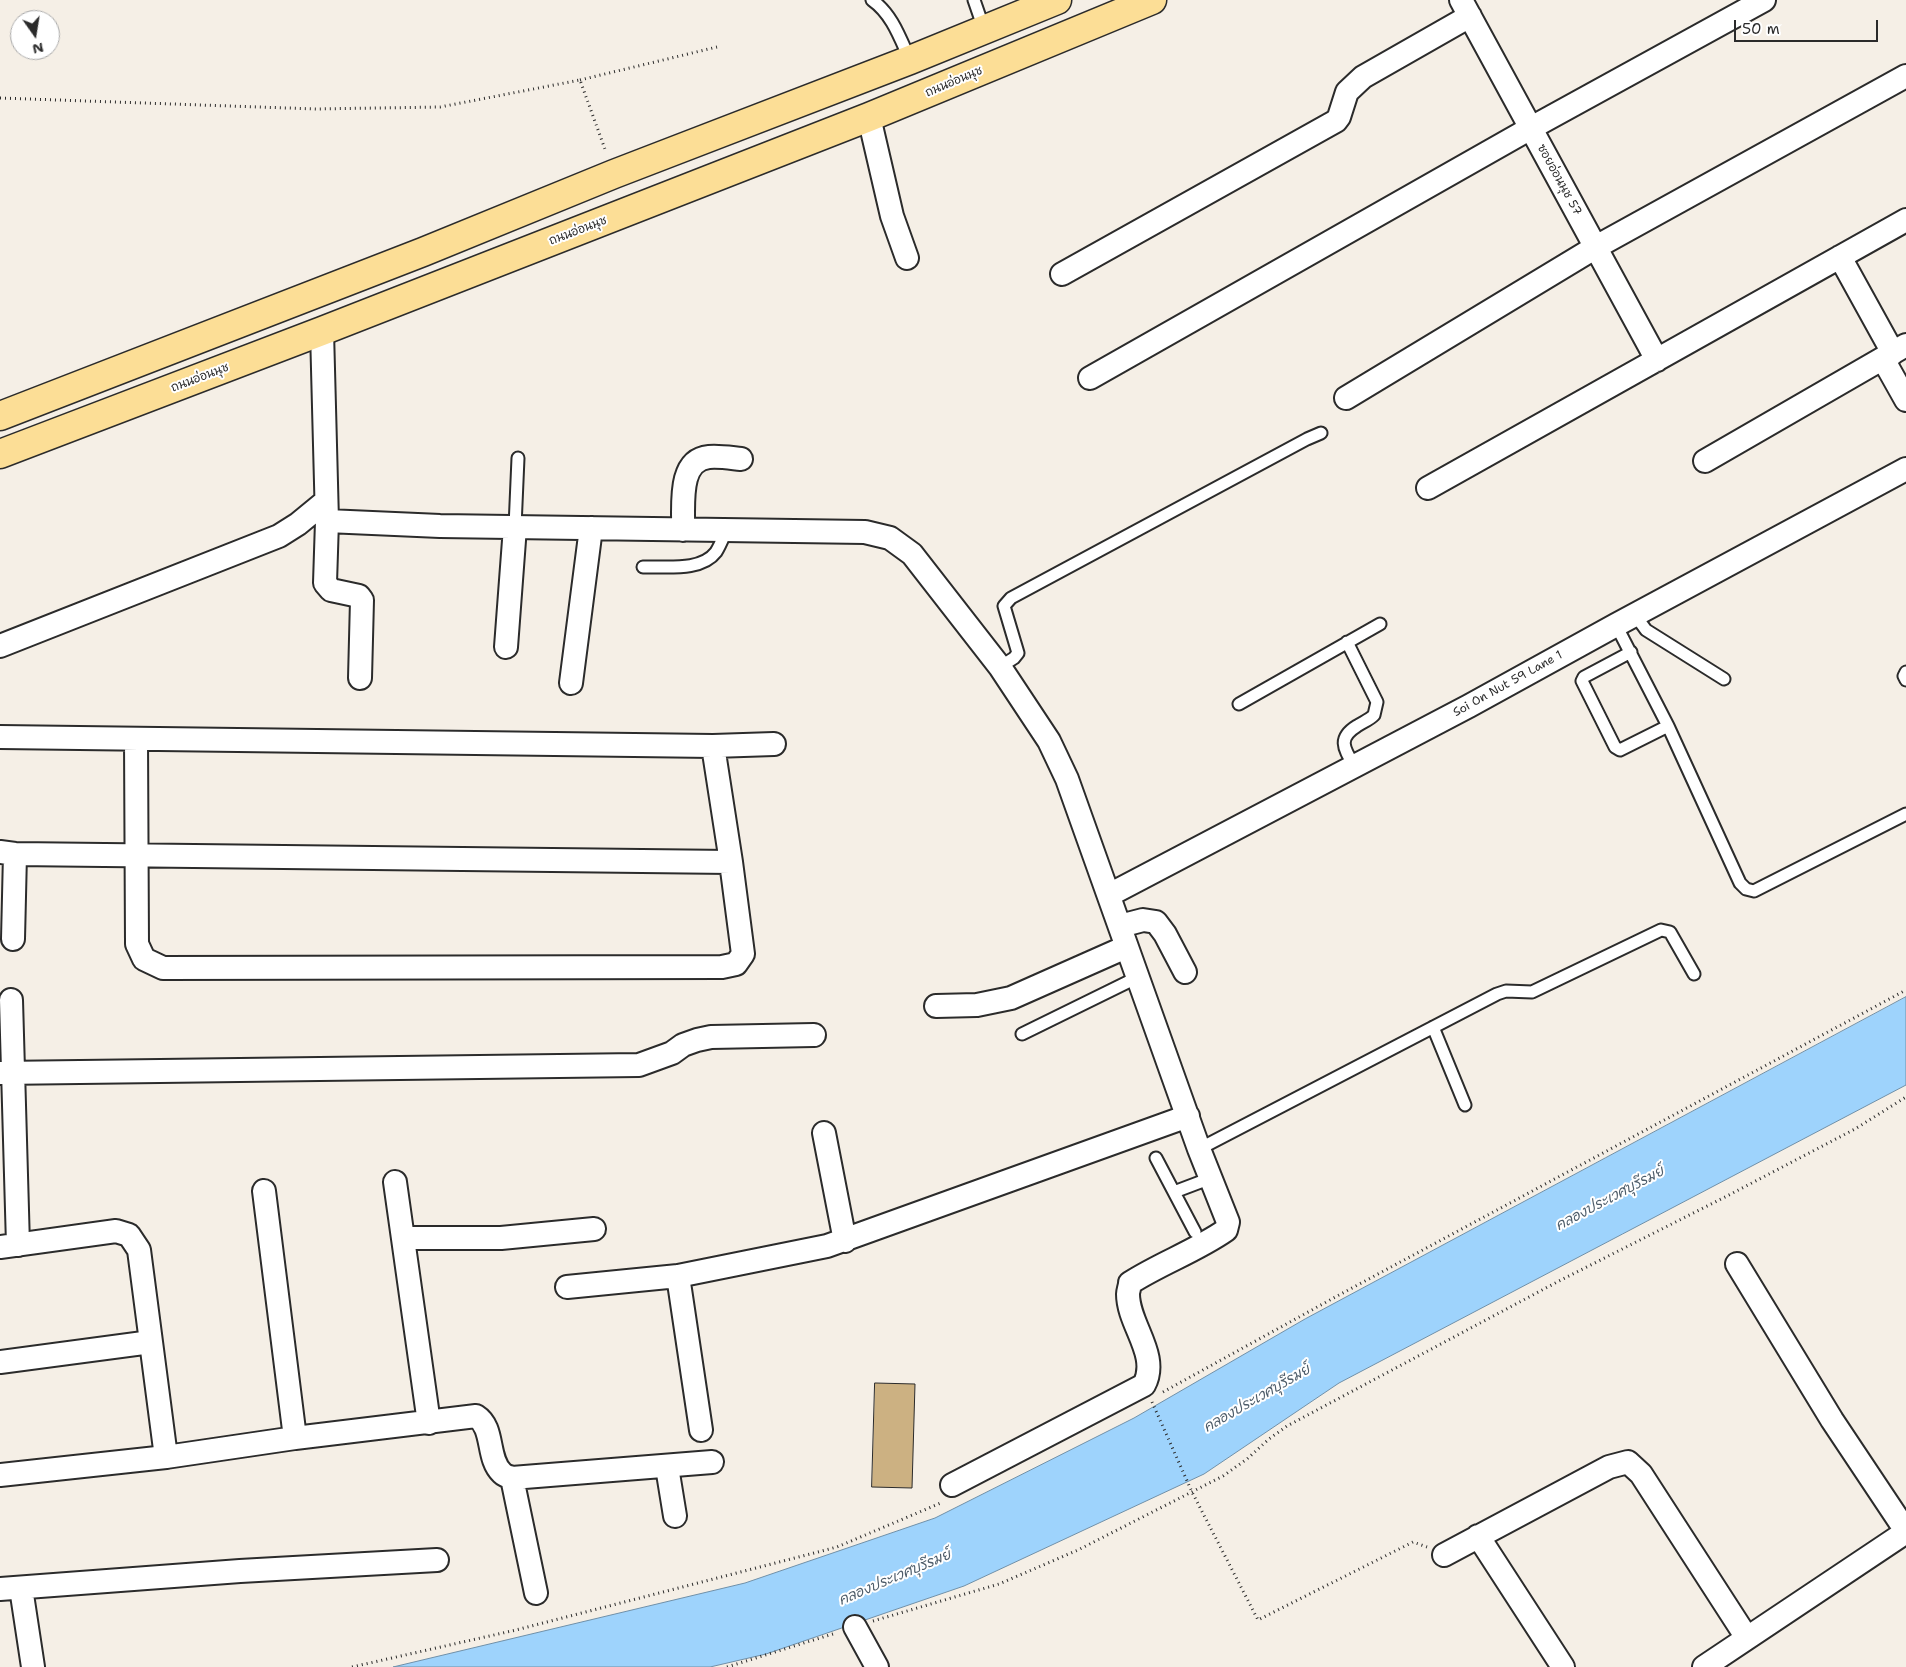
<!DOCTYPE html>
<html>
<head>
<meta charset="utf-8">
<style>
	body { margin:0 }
	#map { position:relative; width:1906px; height:1667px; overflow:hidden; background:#f5efe6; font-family:"Shantell Sans",sans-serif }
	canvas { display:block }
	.north { position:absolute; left:10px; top:10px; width:50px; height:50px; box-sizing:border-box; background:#fff; border:1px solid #aaa; border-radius:50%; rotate:167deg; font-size:14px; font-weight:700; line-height:20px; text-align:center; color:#2b2b2b }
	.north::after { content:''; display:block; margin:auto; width:18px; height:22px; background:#2b2b2b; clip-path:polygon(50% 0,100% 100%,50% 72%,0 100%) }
	.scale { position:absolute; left:1734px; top:20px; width:144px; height:22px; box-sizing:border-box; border:2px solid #2b2b2b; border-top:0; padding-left:6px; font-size:15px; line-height:18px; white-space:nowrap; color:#2b2b2b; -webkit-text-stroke:4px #fff; paint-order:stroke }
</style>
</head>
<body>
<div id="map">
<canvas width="1906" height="1667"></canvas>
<div class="north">N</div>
<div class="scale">50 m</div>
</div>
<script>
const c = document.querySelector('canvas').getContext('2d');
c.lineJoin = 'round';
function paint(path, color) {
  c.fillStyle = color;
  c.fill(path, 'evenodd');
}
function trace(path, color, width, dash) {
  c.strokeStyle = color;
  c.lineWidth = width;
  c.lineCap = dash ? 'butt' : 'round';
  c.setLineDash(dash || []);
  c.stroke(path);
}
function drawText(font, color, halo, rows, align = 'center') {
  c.font = font + ' "Shantell Sans","Playpen Sans Thai",sans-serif';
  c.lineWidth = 4;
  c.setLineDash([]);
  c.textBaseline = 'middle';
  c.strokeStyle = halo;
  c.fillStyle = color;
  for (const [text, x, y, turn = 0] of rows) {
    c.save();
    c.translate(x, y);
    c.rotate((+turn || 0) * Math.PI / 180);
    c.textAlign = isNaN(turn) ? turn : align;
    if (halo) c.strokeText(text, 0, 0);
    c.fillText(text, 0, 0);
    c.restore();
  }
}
const water = new Path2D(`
	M1906,997V1085L1339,1383L1204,1474L964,1586L766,1654L710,1667H393L745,1583L935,1518L1134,1418L1305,1319Z`);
const building = new Path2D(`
	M875,1383L915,1384L912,1488L872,1487Z`);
const path = new Path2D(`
	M580,80L717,47
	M0,98L316,109L440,107L580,80L606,152
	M1163,1392L1339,1295L1906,990
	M1152,1402L1192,1492L1258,1620L1413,1542L1427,1547
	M873,1621L999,1584L1078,1550L1223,1476L1247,1459L1269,1439L1287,1426L1559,1281L1727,1196L1855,1129L1906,1097
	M352,1667L516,1630L837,1547L943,1502
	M727,1667L836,1633`);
const lane = new Path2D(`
	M872,0C892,14 900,38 910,60
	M974,0L984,29
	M515,527L518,458
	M643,567C665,566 701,572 716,552C720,546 723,538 726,531
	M1635,615L1646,630L1724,679
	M1616,625L1668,726L1740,883L1746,889L1754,891L1906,814
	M1347,642L1377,702L1374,715C1369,720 1363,722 1357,726C1336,739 1345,750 1355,767
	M1631,652L1584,677L1582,681L1615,747L1620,750L1668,726
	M1000,667L1014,658L1018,653L1004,606L1011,598L1307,439L1321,433
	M1906,672L1904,676L1906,680
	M1239,704L1380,624
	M1433,1027L1465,1105
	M1022,1034L1138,977
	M1199,1149L1497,994L1506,991L1532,992L1661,930L1670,932L1694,974
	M1156,1158L1195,1232
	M1174,1192L1211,1178`);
const street = new Path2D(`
	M1461,0L1657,360
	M869,117L892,216L907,258
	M1840,257L1893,353
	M1062,274L1336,121L1339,117L1347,92L1363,77L1470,16
	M322,331L327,521L325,583L331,590L359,596L362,600L360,678
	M1883,359L1906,400
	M1090,378L1531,128L1764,0
	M1346,398L1596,247L1906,76
	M1705,461L1906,345
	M1428,488L1906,220
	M327,521L440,526L865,532L890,538L912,554L1000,667L1049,741L1067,779L1199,1149L1228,1222L1226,1230C1196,1251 1161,1263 1130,1283C1130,1286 1128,1291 1128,1294C1128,1325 1160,1355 1144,1385L952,1485
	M683,530C684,507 677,460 709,457C719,456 731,458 741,459
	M0,646L279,536L298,524L326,501
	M506,647L515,527
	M571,683L591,528
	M0,737L713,746L774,744
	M136,739L137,944L144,959L163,968L722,967L736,964L743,954L731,862L713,746
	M0,852L15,854L731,862
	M1109,895L1469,706L1616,625L1906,469
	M1120,926L1143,920L1156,922L1165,934L1185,972
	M13,939L15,854
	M11,1000L18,1245
	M936,1006L977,1005L1011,998L1126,947
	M0,1073L639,1065L672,1053L683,1045L697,1040L711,1037L814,1035
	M824,1133L845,1241
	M395,1182L429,1423
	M264,1191L295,1438
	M403,1238H501L594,1229
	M0,1247L116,1231L129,1235L139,1250L166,1457
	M1737,1264L1832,1420L1906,1531
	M678,1276L701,1430
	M567,1287L678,1276L827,1246L1188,1116
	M0,1362L151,1342
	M667,1467L675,1516
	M0,1475L166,1457L295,1438L476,1416C495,1428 486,1458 502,1473C504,1475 509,1477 512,1478L712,1462
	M512,1478L536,1593
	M1478,1536L1563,1667
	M1444,1555L1609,1467L1628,1462L1641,1474L1747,1638
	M21,1588L33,1667
	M0,1589L240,1571L437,1560
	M855,1627L877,1667
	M1704,1667L1906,1532`);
const primary = new Path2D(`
	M0,416L423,252L614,174L910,60L1057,0
	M0,454L322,331L869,117L1152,0`);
const streetNames = [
	["ถนนอ่อนนุช",954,82,-23],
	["ซอยอ่อนนุช 57",1559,180,61],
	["ถนนอ่อนนุช",578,231,-21],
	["ถนนอ่อนนุช",200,378,-21],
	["Soi On Nut 59 Lane 1",1508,684,-29]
];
const waterNames = [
	["คลองประเวศบุรีรมย์",1610,1199,-28],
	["คลองประเวศบุรีรมย์",1257,1399,-30],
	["คลองประเวศบุรีรมย์",895,1578,-23]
];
paint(water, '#9ed3fc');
trace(water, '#7090a8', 1);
paint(building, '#ccb182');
trace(building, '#2b2b2b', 1);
trace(lane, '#2b2b2b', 15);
trace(street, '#2b2b2b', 26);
trace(primary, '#2b2b2b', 31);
trace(path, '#2b2b2b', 3, [1, 4]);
trace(lane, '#fff', 11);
trace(street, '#fff', 22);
trace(primary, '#fcde96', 28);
drawText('12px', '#2b2b2b', '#fff', streetNames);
drawText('italic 14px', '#4e5d6a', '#fff', waterNames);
</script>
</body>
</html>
